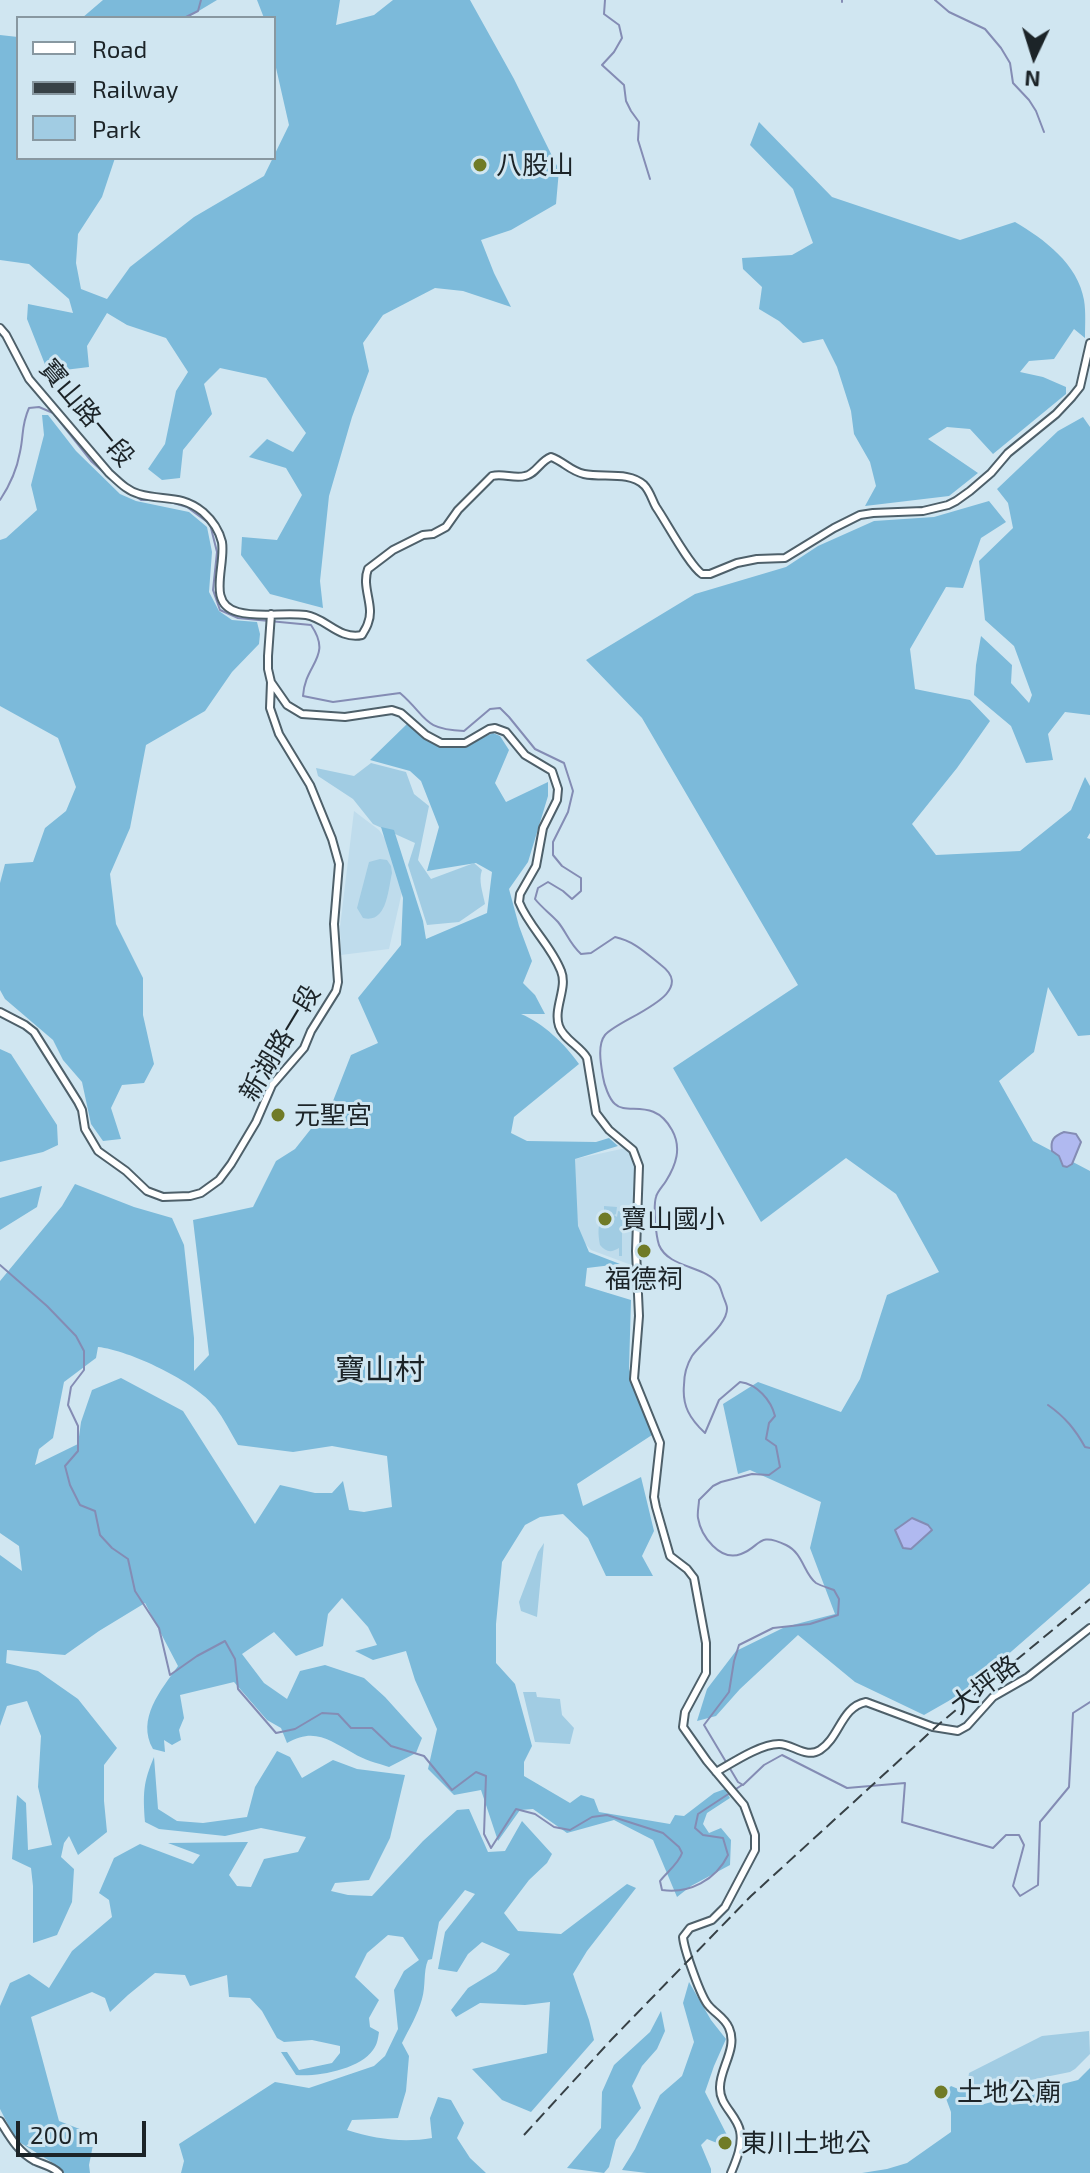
<!DOCTYPE html>
<html>
<head>
<meta charset="utf-8">
<style>
	body { margin:0 }
	#map { position:relative; width:1090px; height:2173px; overflow:hidden; background:#d0e6f1; font-family:"Exo 2",sans-serif }
	canvas { display:block }
	.legend { position:absolute; left:16px; top:16px; width:260px; height:144px; box-sizing:border-box; background:#d0e6f1; border:2px solid #8898a1; margin:0; padding:10px 14px; list-style:none; font-size:24px; color:#1c2428 }
	.legend li { display:flex; align-items:center; gap:16px; height:40px }
	.legend b { width:40px; border:2px solid #8898a1 }
	.north { position:absolute; left:994px; top:16px; width:80px; height:80px; -webkit-text-stroke:6px #d0e6f1; paint-order:stroke; rotate:184deg; font-size:22px; font-weight:700; line-height:32px; text-align:center; color:#1c2428 }
	.north::after { content:''; display:block; margin:auto; width:28px; height:36px; background:#1c2428; clip-path:polygon(50% 0,100% 100%,50% 72%,0 100%) }
	.scale { position:absolute; left:16px; top:2121px; width:130px; height:36px; box-sizing:border-box; border:4px solid #1c2428; border-top:0; padding-left:10px; font-size:24px; line-height:28px; white-space:nowrap; color:#1c2428; -webkit-text-stroke:6px #d0e6f1; paint-order:stroke }
</style>
</head>
<body>
<div id="map">
<canvas width="1090" height="2173"></canvas>
<ul class="legend">
<li><b style="height:10px;background:#fff"></b>Road</li>
<li><b style="height:10px;background:#374146"></b>Railway</li>
<li><b style="height:22px;background:#a1cce3"></b>Park</li>
</ul>
<div class="north">N</div>
<div class="scale">200 m</div>
</div>
<script>
const c = document.querySelector('canvas').getContext('2d');
c.lineJoin = 'round';
function paint(path, color) {
  c.fillStyle = color;
  c.fill(path, 'evenodd');
}
function trace(path, color, width, dash) {
  c.strokeStyle = color;
  c.lineWidth = width;
  c.lineCap = dash ? 'butt' : 'round';
  c.setLineDash(dash || []);
  c.stroke(path);
}
function drawText(font, color, halo, rows, align = 'center') {
  c.font = font + ' "Exo 2","Noto Sans TC",sans-serif';
  c.lineWidth = 6;
  c.setLineDash([]);
  c.textBaseline = 'middle';
  c.strokeStyle = halo;
  c.fillStyle = color;
  for (const [text, x, y, turn = 0] of rows) {
    c.save();
    c.translate(x, y);
    c.rotate((+turn || 0) * Math.PI / 180);
    c.textAlign = isNaN(turn) ? turn : align;
    if (halo) c.strokeText(text, 0, 0);
    c.fillText(text, 0, 0);
    c.restore();
  }
}
const built = new Path2D(`
	M354,811L379,830L407,870L389,949L341,955L340,927Z
	M626,1148L634,1154L638,1165L634,1266L591,1250L574,1232L570,1160Z`);
const green = new Path2D(`
	M371,763L406,772L414,794L429,806L418,860L431,879L474,863L482,870C478,880 483,893 485,904L459,922L427,925L408,865L415,843L373,824L353,799L318,776L316,768L354,776Z
	M380,859L387,860L391,866L392,873C388,890 387,924 363,918L357,908L369,862Z
	M604,1206L617,1207L616,1214L614,1215L617,1217L618,1211L622,1212V1256H619V1248C611,1253 606,1252 600,1245C598,1233 596,1220 609,1214L604,1213Z
	M544,1543L537,1617L521,1611L519,1602L538,1552Z
	M523,1692H536L537,1697L560,1699L562,1715L574,1728L570,1744L535,1742Z
	M1089,2031L1090,2054L1075,2069L1070,2072L981,2090L970,2086L968,2080L969,2073L1042,2036Z`);
const forest = new Path2D(`
	M103,0H217L187,18H82Z
	M257,0H340L336,25L374,15L393,0H470L514,79L559,170L556,204L511,230L481,240L494,273L511,307L463,291L435,288L383,315L363,343L369,371L352,417L329,496L320,581L323,608L270,594L241,555L242,537L277,540L302,495L286,468L249,457L267,439L293,452L306,433L266,378L220,368L204,384L212,414L183,450L180,478L162,480L148,469L165,444L176,391L188,372L166,338L127,325L107,313L87,346L89,367L48,372L27,319L28,304L73,313L69,299L29,264L0,260V35L18,37V158H115L102,197L78,234L76,263L81,289L107,299L130,267L194,217L264,176L289,125L274,59V18H264Z
	M759,122L832,197L960,240L1015,222C1044,239 1078,264 1084,300C1086,312 1085,326 1085,338L1074,329L1054,359L1029,361L1020,372L1043,377L1066,387V394L993,454L970,429L947,427L928,439L978,473L949,496L865,506L876,486L870,462L854,434L851,411L837,367L823,339L803,343L779,321L759,309L762,287L743,269L742,258L792,255L813,243L793,189L750,145Z
	M42,415H48L76,451L120,494L136,501L189,512L207,527L212,552L209,592L219,611L232,620L257,622L260,634L259,644L232,672L205,711L146,745L130,828L110,874L116,924L143,978V1015L154,1064L144,1083L122,1085L111,1108L121,1139L103,1141L91,1124L82,1082L63,1060L53,1040L5,999L0,990V883L5,864L33,862L45,828L66,811L76,787L58,738L0,706V540L6,538L37,510L31,485L44,435Z
	M1083,417L1090,427V715L1065,712L1048,734L1053,760L1026,763L1011,726L974,695L976,665L981,636L1012,665L1011,683L1029,703L1032,695L1014,646L985,620L979,561L1013,528L1008,503L997,489L1058,431Z
	M989,501L1006,522L981,538L963,588L946,587L910,649L915,689L970,700L990,721L957,768L912,824L936,855L1020,851L1071,810L1085,777L1090,786V833L1087,838L1090,839V1035L1078,1036L1048,987L1034,1052L999,1081L1033,1141L1090,1171V1583L966,1691L924,1715L855,1682L798,1635L740,1689L716,1716L697,1721L707,1689L736,1651L785,1627L835,1614L810,1548L821,1502L750,1470L738,1474L723,1404L758,1382L841,1412L860,1379L887,1295L939,1272L896,1194L846,1158L761,1222L673,1068L798,985L642,718L586,660L695,594L786,567L818,546L874,521L934,517Z
	M407,724C443,753 452,752 493,733L500,736L509,750L495,783L506,802L548,782V796L528,862L509,889L519,926L532,961L523,983L535,995L545,1014H521C543,1023 565,1044 579,1064L514,1117L511,1133L527,1141L596,1142L609,1138L618,1146L575,1159L578,1226L589,1252L620,1264L587,1268L585,1286L631,1300L629,1369L652,1435L577,1484L583,1506L641,1477L654,1531L642,1556L653,1576H606L588,1538L563,1514L540,1517L525,1525L502,1562L496,1624V1663L515,1684L532,1746L524,1762V1776L570,1803L581,1795L594,1799L599,1812L670,1824L675,1815L684,1816L714,1793L725,1789L730,1798L707,1813L703,1824L709,1833L721,1828L731,1840L730,1865L691,1886L677,1897L653,1840L614,1820L567,1833L533,1809L520,1810L498,1841L481,1790L454,1795L428,1769L437,1729L415,1680L406,1651L373,1660L355,1651L377,1645L368,1627L342,1598L328,1614L323,1646L296,1656L274,1632L242,1654L264,1683L287,1699L300,1671L325,1665L364,1678L385,1697L422,1738L416,1753L389,1767C377,1763 364,1760 353,1753C330,1741 315,1727 287,1743L281,1728L267,1720L234,1682L180,1695L184,1718L179,1730L181,1740L172,1745L164,1740L165,1752L153,1749C136,1719 161,1690 178,1666L145,1603L99,1631L65,1655L7,1650L6,1663L38,1671L78,1699L117,1748L104,1765V1801L107,1832L78,1855L69,1836L64,1843L61,1857L74,1869L72,1902L57,1935L33,1943V1886L31,1868L12,1859L17,1795L26,1803L28,1850L52,1845L38,1787L41,1736L27,1701L7,1706L0,1726V1555L22,1571L19,1546L0,1533V1281L62,1206L75,1184L134,1207L172,1218L184,1245L194,1338V1371L209,1355L193,1220L253,1207L276,1161L295,1149L333,1101L351,1055L378,1043L358,998L401,945L403,898L381,827L394,830L423,921L426,939L487,913L492,872L476,863L427,871L439,827L421,781L410,771L370,760ZM98,1347C129,1350 196,1382 215,1407C224,1419 231,1433 238,1445L293,1452L332,1446L387,1456L392,1507L364,1512L349,1510L343,1481L332,1493H315L280,1485L255,1524L183,1411L121,1378L92,1390L81,1422L78,1444L35,1465L39,1449L53,1438L64,1382L96,1358Z
	M0,1049L11,1054L57,1125L58,1145L43,1152L0,1162Z
	M42,1186L37,1207L0,1230V1198Z
	M277,1751L290,1757L302,1778L333,1760L357,1769L405,1775L390,1838L369,1880L335,1883L331,1891L348,1895L372,1896L423,1841L457,1810L469,1809L488,1852L505,1851L522,1821L552,1854L547,1863L529,1880L504,1913L518,1931L561,1934L627,1884L636,1888L587,1951L573,1974L589,2020L594,2040L531,2112L502,2100L472,2069L547,2053L550,2002L525,2005L480,2003L456,2017L451,2010L468,1988L496,1971L510,1954L482,1942L468,1954L457,1972L438,1969L445,1932L475,1894L465,1890L439,1922L432,1959L428,1960C423,1972 426,1986 422,1999C418,2014 409,2029 402,2043L409,2056L406,2091L398,2118L352,2120L347,2130C375,2139 403,2143 432,2138L430,2118L438,2097L451,2100L464,2123L457,2138L470,2158L486,2173H181L184,2161L179,2144L275,2082L309,2088L374,2066L385,2056L398,2029L394,1990L404,1971L419,1960L403,1937L388,1935L367,1953L355,1977L379,2000L369,2018L370,2027L379,2032C378,2039 377,2045 373,2050C360,2069 318,2077 296,2075L281,2052H287L299,2070L332,2063L340,2053V2046L312,2040L284,2042L277,2038L262,2011L250,1998L229,1997L227,1975L190,1986L185,1975L155,1973L128,1995L110,2012L105,1998L92,1992L31,2017L59,2121L95,2135L89,2165L90,2173H60L53,2163L16,2140L0,2109V2006L10,1983L29,1974L49,1988L72,1951L112,1917L109,1900L99,1893L114,1858L140,1844L193,1864L200,1855L168,1843L248,1842L229,1875L237,1886L251,1887L264,1859L298,1852L306,1837L261,1828L225,1836L159,1829L145,1822C143,1793 143,1783 154,1757L158,1809L177,1821L203,1823L247,1817L255,1787Z
	M689,1982L711,2020L726,2039L714,2066L705,2092L728,2137L727,2147L707,2139L701,2145L711,2169V2173H647L622,2170L635,2149L660,2095L682,2076L694,2042L683,2003Z
	M661,2011L665,2031L657,2049L642,2066L632,2086L641,2108L616,2140L609,2167L604,2173L567,2168L601,2128L602,2092L614,2065L650,2032Z
	M1090,2068V2173H862L887,2169L907,2163L951,2132V2112L944,2093L951,2086L968,2093L984,2104L1078,2080Z`);
const water = new Path2D(`
	M1064,1132L1076,1134L1081,1142L1072,1164L1067,1167L1063,1166L1059,1156L1052,1151C1050,1140 1054,1136 1064,1132Z
	M912,1518L928,1525L932,1530L911,1549L903,1548L895,1530Z`);
const stream = new Path2D(`
	M605,0L604,14L619,25L622,38L614,52L602,65L624,85L626,101L631,111L639,122L638,140L650,179
	M935,0L949,12L985,29L1001,48L1010,63L1013,83L1029,100L1036,111L1044,132
	M842,2V0
	M184,18L198,11L201,0
	M132,494L141,500H156
	M0,500C10,485 17,469 20,452C24,434 21,426 29,408L39,407L53,413L91,461L111,479
	M170,502L187,507L210,524L217,552L213,590L220,610L238,618L311,625C333,657 305,663 303,696L333,702L400,693C428,717 421,729 464,731L490,709L500,708L509,717L535,749L564,763L573,791L568,812L553,842V855L562,866L581,878V891L572,899L563,891L548,882L538,888L535,899C542,908 551,914 558,922C567,933 569,943 581,954L591,953L615,937C634,941 646,953 661,965C701,995 619,1018 605,1035C597,1045 601,1065 603,1077C604,1084 609,1099 615,1104C627,1116 654,1097 672,1130C682,1148 676,1165 666,1181C663,1186 657,1192 656,1197C653,1207 656,1236 659,1245C669,1269 706,1265 719,1285C721,1289 722,1293 723,1296C724,1299 727,1305 727,1308C728,1324 701,1343 692,1356C686,1366 684,1374 684,1385C682,1406 690,1419 705,1433L719,1400L740,1382C757,1384 771,1400 775,1416L769,1423L766,1439L776,1446L780,1467L769,1475L752,1474L721,1482L713,1486L699,1500C699,1505 697,1513 698,1518C701,1536 720,1562 741,1554C761,1547 757,1531 786,1545C803,1553 804,1574 816,1583C821,1586 829,1588 834,1590L839,1599L838,1615L810,1624L773,1628L739,1645L734,1661L729,1692L704,1725L738,1782L743,1785L764,1765L782,1755L847,1788L905,1783L902,1822L993,1848L1006,1835H1019L1024,1845L1013,1886L1020,1896L1038,1885L1040,1822L1069,1787L1073,1713L1090,1702
	M0,1265L47,1306L76,1336L84,1351V1370L71,1387L68,1405L78,1426V1451L65,1466L70,1485L80,1505L95,1511L100,1535L112,1548L128,1559L135,1591L159,1628L170,1675L197,1656L225,1641L235,1659L238,1689L276,1733L295,1729L322,1713L338,1714L351,1728H372L391,1746L424,1756L452,1790L476,1772L486,1776L484,1834L491,1848L516,1809L535,1814L554,1827L570,1830L592,1817L607,1815L663,1833L679,1847L682,1853C679,1863 667,1872 660,1881L662,1890C689,1894 716,1880 728,1855L723,1838L703,1835L695,1828L698,1814L742,1785
	M1048,1405C1065,1417 1075,1429 1085,1447L1090,1448`);
const minor = new Path2D(`
	M0,328L6,335L29,379L109,473C118,481 127,491 139,494C163,501 181,494 203,512C212,520 219,530 222,542C226,566 206,604 238,612C260,618 284,612 306,615C326,618 339,640 362,635C364,631 367,627 368,623C375,606 361,587 368,569L393,550L423,535L433,534L446,527L458,510L492,476C503,473 514,479 525,476C536,474 540,461 551,457C563,461 570,471 584,474C603,478 629,471 644,485C650,491 652,500 656,507C667,523 689,565 702,574H710L737,563L757,559L785,558L834,528L860,515L873,513L923,511L948,505L956,501L970,491L991,473L1008,453L1056,414L1072,397L1080,387L1090,343
	M271,682L287,705L302,714L345,717L392,710L401,713L426,735L441,743H465L489,729L495,728L506,732L525,755L552,771L558,789L557,800L543,828L536,866L520,894L519,902C529,927 551,945 561,971C568,988 553,1008 559,1026C563,1039 580,1046 587,1058L596,1113L609,1130L633,1150L639,1166L636,1251L639,1316L634,1379L660,1443L654,1497L656,1507L670,1556L687,1569L694,1578L706,1643V1673L685,1712L683,1727L707,1761L744,1805L755,1835V1850L725,1907L712,1920L690,1928L683,1937C684,1949 701,1998 709,2006C716,2014 725,2018 729,2028C738,2048 720,2068 720,2087C719,2105 737,2115 740,2131C743,2145 736,2161 731,2173
	M0,1012L25,1025L34,1032L78,1102L82,1110L85,1129L98,1151L126,1171L147,1191L163,1197L190,1196L201,1193L219,1180L231,1164L256,1122L272,1085L304,1048L311,1031L336,991L338,982L334,924L339,864L332,839L310,785L279,734L270,708L271,682L268,669V656L271,614
	M716,1772C732,1763 760,1744 779,1744C793,1744 806,1759 820,1750C840,1737 841,1707 866,1702L933,1727L958,1731L967,1726L993,1697L1028,1677L1090,1628
	M0,2121C10,2137 18,2152 35,2161C44,2165 52,2166 59,2173`);
const rail = new Path2D(`
	M524,2135L612,2039L751,1896L938,1725L1090,1599`);
const markers = [
	[480,165,8,"#707b27"],
	[278,1115,8,"#707b27"],
	[605,1219,8,"#707b27"],
	[644,1251,8,"#707b27"],
	[941,2092,8,"#707b27"],
	[725,2143,8,"#707b27"]
];
const poiNames = [
	["八股山",496,165],
	["元聖宮",294,1115],
	["寶山國小",621,1219],
	["福德祠",644,1279,"center"],
	["土地公廟",957,2092],
	["東川土地公",741,2143]
];
const streetNames = [
	["寶山路一段",87,413,50],
	["新湖路一段",280,1043,-59],
	["大坪路",985,1685,-37]
];
const quarterNames = [
	["寶山村",380,1370]
];
paint(built, '#bfdcec');
paint(green, '#a1cce3');
paint(forest, '#7cbada');
paint(water, '#b0b9f0');
trace(water, '#848cb4', 2);
trace(stream, '#848cb4', 2);
trace(minor, '#4e606a', 10);
trace(minor, '#fff', 6);
trace(rail, '#374146', 2, [12, 6]);
for (const [x, y, r, color] of markers) {
  const dot = new Path2D();
  dot.arc(x, y, r, 0, 2 * Math.PI);
  c.fillStyle = color;
  c.fill(dot);
  trace(dot, '#d0e6f1', 3);
}
drawText('26px', '#1c2428', '#d0e6f1', poiNames, 'left');
drawText('26px', '#1c2428', '#d0e6f1', streetNames);
drawText('30px', '#1c2428', '#d0e6f1', quarterNames);
</script>
</body>
</html>
